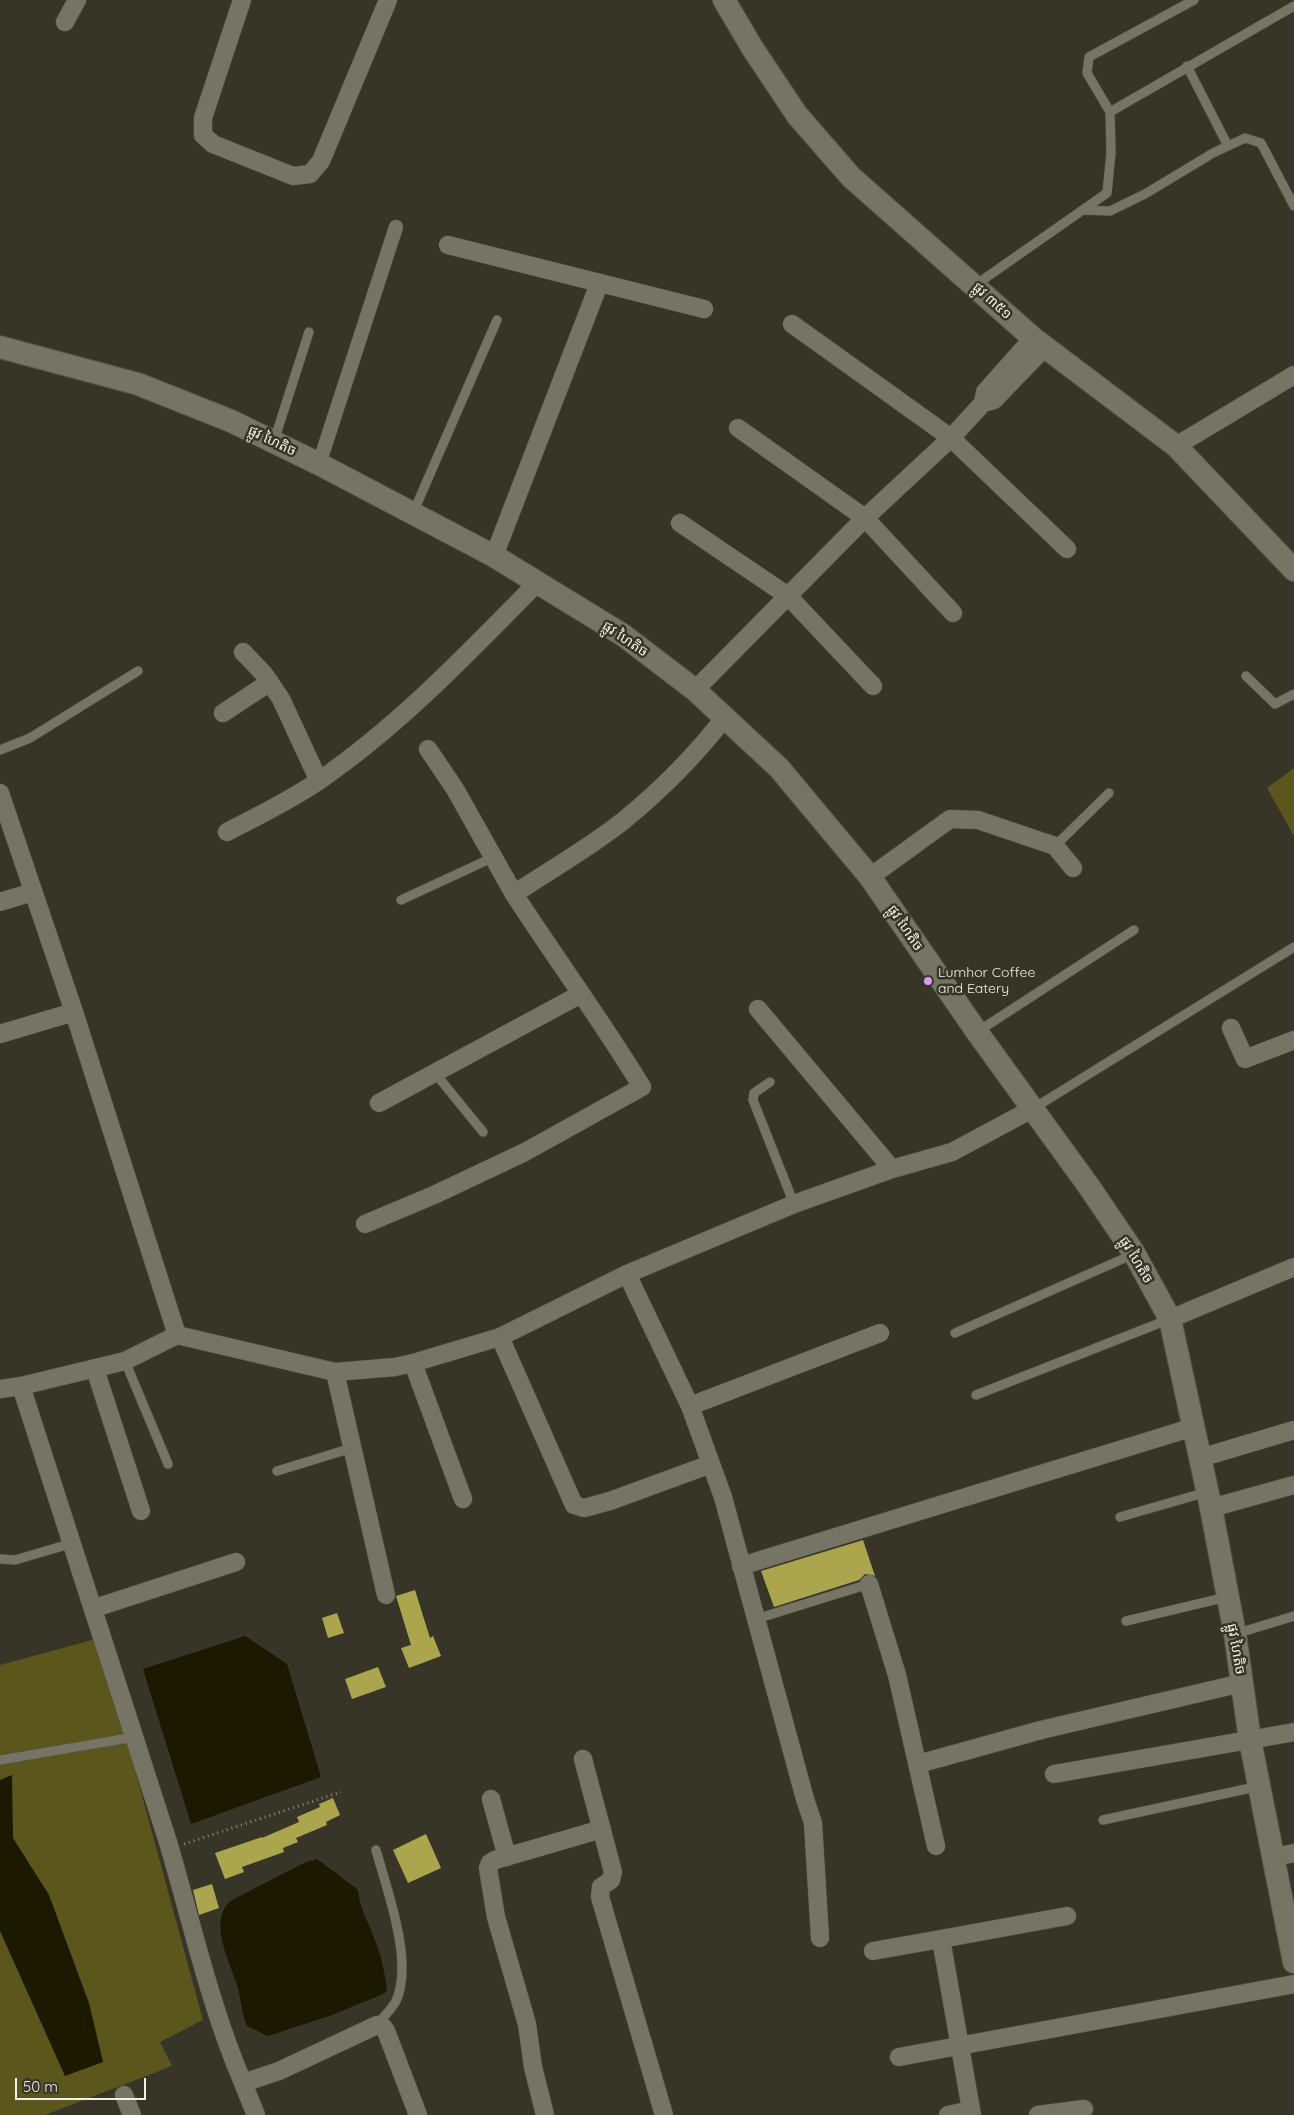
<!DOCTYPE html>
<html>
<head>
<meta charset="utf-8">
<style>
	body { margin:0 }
	#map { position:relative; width:1294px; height:2115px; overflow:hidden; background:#363528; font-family:Quicksand,sans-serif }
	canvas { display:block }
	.scale { position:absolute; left:15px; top:2078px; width:131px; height:22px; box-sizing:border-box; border:2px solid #f0f0e7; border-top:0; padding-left:6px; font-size:15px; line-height:18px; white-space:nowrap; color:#f0f0e7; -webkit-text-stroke:4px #363528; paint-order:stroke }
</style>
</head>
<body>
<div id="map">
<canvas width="1294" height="2115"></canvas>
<div class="scale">50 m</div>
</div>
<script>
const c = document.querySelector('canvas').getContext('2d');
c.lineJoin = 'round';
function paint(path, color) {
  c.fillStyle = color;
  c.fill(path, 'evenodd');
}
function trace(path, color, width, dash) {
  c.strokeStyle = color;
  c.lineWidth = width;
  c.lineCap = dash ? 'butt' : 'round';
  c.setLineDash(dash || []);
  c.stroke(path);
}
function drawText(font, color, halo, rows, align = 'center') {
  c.font = font + ' Quicksand,"Noto Sans Khmer",sans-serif';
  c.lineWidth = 5;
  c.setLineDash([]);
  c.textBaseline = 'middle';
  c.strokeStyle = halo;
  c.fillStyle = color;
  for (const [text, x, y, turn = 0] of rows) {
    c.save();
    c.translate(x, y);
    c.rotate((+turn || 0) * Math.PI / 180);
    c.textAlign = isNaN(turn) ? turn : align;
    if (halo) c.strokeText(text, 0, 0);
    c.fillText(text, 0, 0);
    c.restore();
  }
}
const green = new Path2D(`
	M1294,768V836L1267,788Z
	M96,1639L119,1711L203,2020L160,2042L172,2066L45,2115H0V1665Z`);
const water = new Path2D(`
	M245,1636L287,1664L321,1777L191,1824L143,1669Z
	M12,1775L13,1838L49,1895L89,2003L103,2062L65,2076L0,1931V1780Z
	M317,1859L358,1890C360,1910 369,1923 375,1941C382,1957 385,1974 387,1991L381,1995L329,2016L268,2036L247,2026C242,2013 241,2001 238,1988C231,1964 206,1919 232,1900L306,1862Z`);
const building = new Path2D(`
	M863,1540L875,1576L865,1574L859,1580L774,1607L761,1571Z
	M415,1590L430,1638L433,1636L441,1656L409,1668L401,1648L411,1645L396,1596Z
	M337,1613L344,1633L328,1638L322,1618Z
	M378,1667L386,1687L352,1699L345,1679Z
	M333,1798L340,1815L326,1822L327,1825L296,1838L298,1842L283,1848L284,1852L242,1867L244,1872L225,1879L215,1853L262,1837V1838L299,1822L297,1817L320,1807L319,1804Z
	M426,1834L441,1868L408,1883L393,1850Z
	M212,1884L219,1908L199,1915L193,1890Z`);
const path = new Path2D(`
	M184,1844L341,1792`);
const service = new Path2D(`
	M1187,66L1228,146
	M1110,112L1294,6
	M1083,210L1110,211L1145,194L1213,153L1245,138L1261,143L1294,206
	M974,286L1107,193L1111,153L1110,112L1087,73L1089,57L1194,0
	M274,441L309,332
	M413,513L497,320
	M1246,676L1275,704L1294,694
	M0,750L30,738L138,671
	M1055,846L1109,793
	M401,900L494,857
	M977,1032L1134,930
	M435,1073L483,1132
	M770,1082L754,1093L753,1100L794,1204
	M1034,1108L1294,947
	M955,1333L1134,1254
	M125,1361L168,1464
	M976,1395L1170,1319
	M277,1471L352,1448
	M1120,1517L1207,1492
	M0,1559L15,1560L73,1543
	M756,1619L869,1584
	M1126,1621L1227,1597
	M1235,1634L1294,1616
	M0,1760L135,1737
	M1103,1820L1260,1786
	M376,1850C387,1890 414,1962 396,2001C392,2009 383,2017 377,2025`);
const pedestrian = new Path2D(`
	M319,464L396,227`);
const minor = new Path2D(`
	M242,0L203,118V135L213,144L293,176L310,174L321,161L388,0
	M65,22L77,0
	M448,245L704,309
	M792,324L951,438L1067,549
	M983,403L985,392L1033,338
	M738,428L865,518L953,613
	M1176,446L1294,375
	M680,523L788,596L873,686
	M494,556L599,284
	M243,652L264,674L281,699L319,781
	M695,690L865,518L951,438L983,403L994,400L1045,347
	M223,713L270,682
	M428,749L455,789L514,894C550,870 589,848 623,821C661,790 695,756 725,717
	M0,793L74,1012L177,1335
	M227,832C258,816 291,800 320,780C401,724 468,653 537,583
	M870,877L950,819L978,820L1055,846L1073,868
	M0,902L33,892
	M758,1009L892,1169
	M1231,1028L1245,1059L1294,1040
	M0,1034L74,1012
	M379,1103L581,994
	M365,1224L434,1195L525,1152L642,1087C602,1021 556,959 514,894
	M627,1274L690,1406L723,1497L805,1799L813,1823L820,1938
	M1170,1319L1294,1267
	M500,1337L574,1505L584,1508L610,1501L711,1464
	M413,1363L463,1499
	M95,1369L141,1511
	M335,1372L386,1595
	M21,1386C71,1538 120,1690 168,1842C192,1923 210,2006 243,2083L279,2071L377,2025L383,2027L386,2031L418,2115
	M0,1389L21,1386L125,1361L177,1335L335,1372L395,1367L413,1363L500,1337L627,1274L794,1204L892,1169L952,1152L1034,1108
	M690,1406L880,1333
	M1200,1458L1294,1430
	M1211,1508L1294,1485
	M741,1566L1194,1427
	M869,1584L897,1675L936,1846
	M95,1608L236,1562
	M583,1759L613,1872L611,1880L601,1887L600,1897L664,2115
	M918,1764L1041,1730L1242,1683
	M1054,1774L1294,1732
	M491,1799L507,1857
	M1274,1857L1294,1853
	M873,1951L941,1939
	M899,2057L1294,1984
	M243,2083L256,2115
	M124,2095L132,2115
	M545,2115L533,2067L527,2024L496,1917L488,1868L490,1863L495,1860L602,1829
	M948,2115L971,2110
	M972,2115L941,1939L1067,1916
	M1038,2115L1084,2109`);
const tertiary = new Path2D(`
	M724,0L753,49L797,115L851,177L1033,338L1176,446L1294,570
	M0,347L138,384L231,421L319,464L494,556L623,635L695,690L779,768L870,877L977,1032L1090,1188L1134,1253L1170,1319L1211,1508L1235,1634L1250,1740L1294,1962`);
const markers = [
	[928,981,5,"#da9af6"]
];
const streetNames = [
	["ផ្លូវ ៣៥១",992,301,42],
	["ផ្លូវ ហៃតិច",272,441,26],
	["ផ្លូវ ហៃតិច",625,639,34],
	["ផ្លូវ ហៃតិច",905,928,56],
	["ផ្លូវ ហៃតិច",1136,1260,59],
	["ផ្លូវ ហៃតិច",1236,1649,80]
];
const poiNames = [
	["Lumhor Coffee",938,973],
	["and Eatery",938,989]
];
paint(green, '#5b561c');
paint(water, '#1b1900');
paint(building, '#aba54e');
trace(service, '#545348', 10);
trace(pedestrian, '#545348', 15);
trace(minor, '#545348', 19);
trace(tertiary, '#545348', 24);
trace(path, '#8d8c81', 3, [1, 4]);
trace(service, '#757465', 9);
trace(pedestrian, '#757465', 14);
trace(minor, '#757465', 18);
trace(tertiary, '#757465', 22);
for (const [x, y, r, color] of markers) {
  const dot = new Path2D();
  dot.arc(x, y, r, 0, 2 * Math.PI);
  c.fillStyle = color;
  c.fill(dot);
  trace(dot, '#363528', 2);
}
drawText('14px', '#f0f0e7', '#363528', streetNames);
drawText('14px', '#f0f0e7', '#363528', poiNames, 'left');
</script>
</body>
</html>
